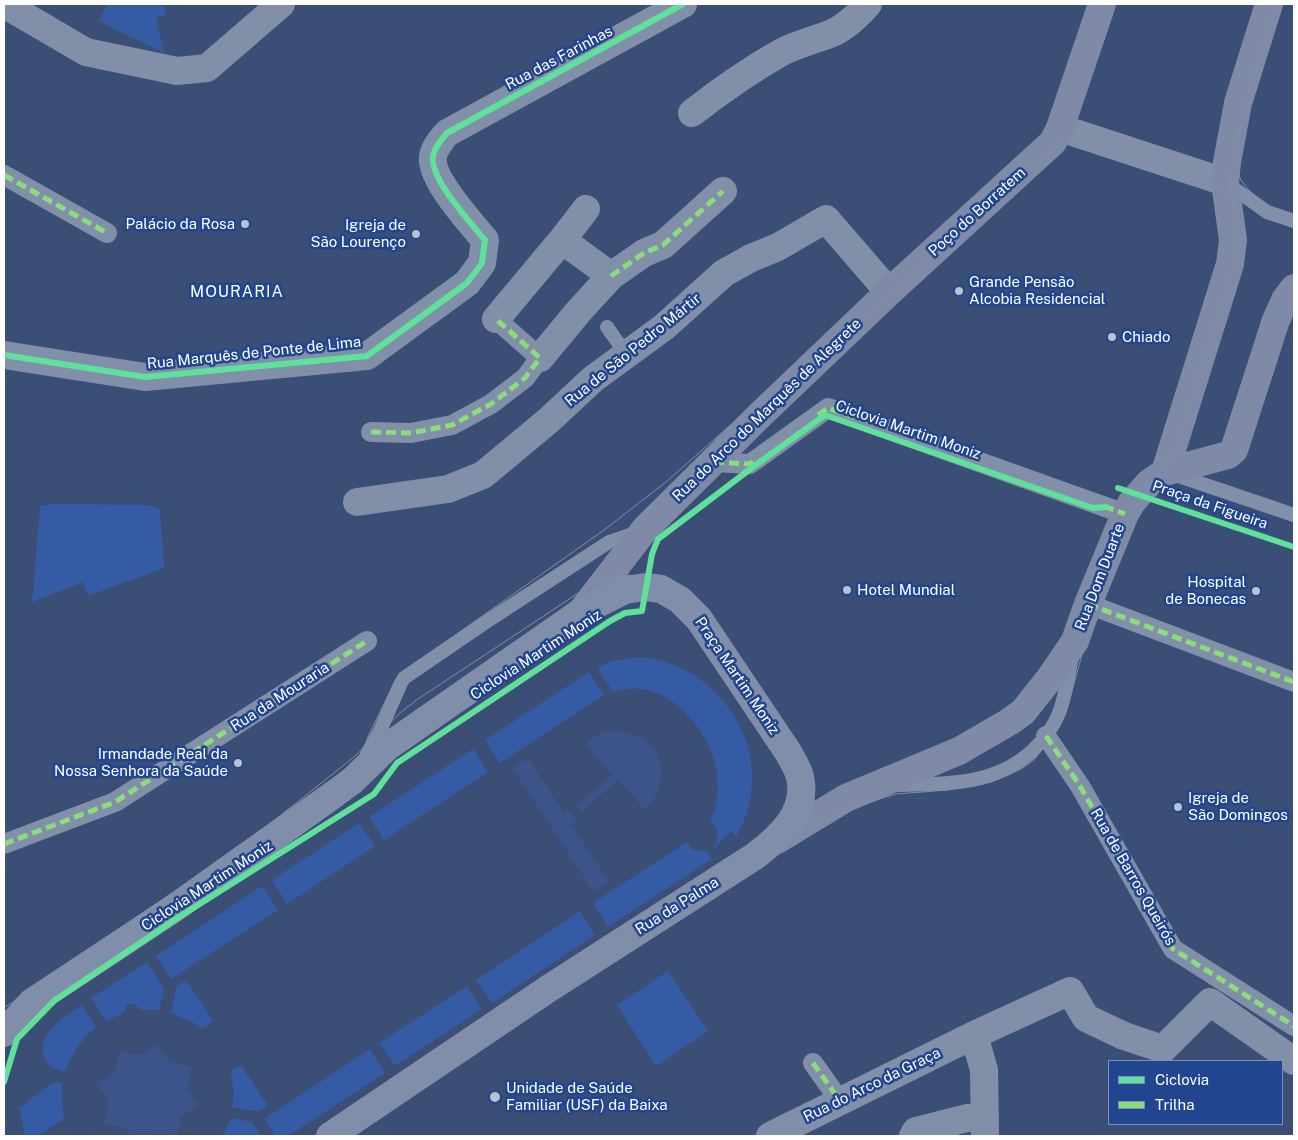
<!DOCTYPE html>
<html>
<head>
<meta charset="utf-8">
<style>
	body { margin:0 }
	#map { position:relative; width:1298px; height:1140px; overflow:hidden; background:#3a4e76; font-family:"Public Sans",sans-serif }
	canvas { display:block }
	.frame { position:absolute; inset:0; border:5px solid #fff; pointer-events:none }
	.legend { position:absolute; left:1108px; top:1060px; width:175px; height:65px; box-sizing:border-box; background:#22458f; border:1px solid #7a8fbc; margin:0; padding:6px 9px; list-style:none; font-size:15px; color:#fff }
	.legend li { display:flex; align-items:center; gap:10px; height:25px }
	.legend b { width:25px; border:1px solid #7a8fbc }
</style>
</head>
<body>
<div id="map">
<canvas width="1298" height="1140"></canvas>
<div class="frame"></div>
<ul class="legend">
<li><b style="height:6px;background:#60e19b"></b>Ciclovia</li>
<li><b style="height:6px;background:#8add7b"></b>Trilha</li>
</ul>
</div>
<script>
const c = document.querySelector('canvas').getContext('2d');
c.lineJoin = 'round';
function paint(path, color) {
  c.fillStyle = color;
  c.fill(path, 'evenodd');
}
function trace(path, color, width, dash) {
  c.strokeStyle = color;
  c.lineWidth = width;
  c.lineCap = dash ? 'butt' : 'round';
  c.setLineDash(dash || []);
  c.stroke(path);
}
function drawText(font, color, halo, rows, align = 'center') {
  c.font = font + ' "Public Sans",sans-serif';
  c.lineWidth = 5;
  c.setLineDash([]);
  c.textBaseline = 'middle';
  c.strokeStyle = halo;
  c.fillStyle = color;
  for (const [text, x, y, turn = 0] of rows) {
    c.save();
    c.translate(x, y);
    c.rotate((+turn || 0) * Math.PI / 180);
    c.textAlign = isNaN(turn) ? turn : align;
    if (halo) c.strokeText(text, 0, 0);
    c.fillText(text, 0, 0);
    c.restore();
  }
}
const green = new Path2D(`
	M107,4H164L166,15L156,18L164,53L99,21Z
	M52,504L150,505L160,510L164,568L88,596L83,582L32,602L40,506Z
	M637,657C700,660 755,717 752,782C751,801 747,819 736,836L731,831L715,848L714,846C720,836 718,829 710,821C741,765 678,669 613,692L597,668L612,661Z
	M589,672L604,695L500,763L485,740Z
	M473,749L488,772L384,840L369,817Z
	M359,823L375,846L287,904L272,880Z
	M687,842C690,850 698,852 707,851L712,859L608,927L593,903Z
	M262,886L278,910L171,979L156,956Z
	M580,911L595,935L492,1003L476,980Z
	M147,962L164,989L159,1010H140L136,1005L131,1004L126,1006L125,1012L106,1021L91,998Z
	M668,971L708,1031L656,1066L617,1005Z
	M186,980L213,1021L202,1029L194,1023L171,1013L176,987Z
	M467,986L482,1009L395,1066L379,1043Z
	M82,1005L96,1027C81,1039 72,1054 65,1072C56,1070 47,1067 44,1057C35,1035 66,1015 82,1005Z
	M370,1049L385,1073L288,1136H275L264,1119Z
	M241,1065L268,1106L258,1112L232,1107C235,1095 233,1083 230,1072Z
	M53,1082L62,1083V1102L64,1119L38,1136H25L19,1108Z
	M231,1118L252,1122L261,1136H223Z`);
const water = new Path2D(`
	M608,731C656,728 680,775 645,810L618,780L582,812L577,806L612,774L585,744L597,735Z
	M528,758L564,813L568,810L577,820L572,825L609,881L593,891L512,768Z
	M158,1044L170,1062L192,1066L187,1088L199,1106L181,1117L177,1136L156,1134L152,1136H131L125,1128L104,1123L109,1102L97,1084L115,1072L119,1051L140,1055Z`);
const service = new Path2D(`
	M1225,182L1267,212L1294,221
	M607,327L626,354
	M1173,474L1294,515
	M367,754L379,733L401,683L404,678L483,624L609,542L638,532
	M897,785C944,784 993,786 1031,752C1043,741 1053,728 1059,713C1066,695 1068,675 1072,657`);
const pedestrian = new Path2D(`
	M4,175L107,233
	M371,432L411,433L452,425L491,404L525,378L540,358L496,319
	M714,462L750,464L828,408L1125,514
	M1088,604L1294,682
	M1046,736L1080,786L1173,949L1294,1026
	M4,844L115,802L367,641
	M813,1063L840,1101`);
const minor = new Path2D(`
	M4,4L86,52L177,71L207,68L281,4
	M692,113C720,91 750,70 782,52C798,44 815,40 832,33C843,29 861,13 868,4
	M1060,128L1225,182
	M562,240L586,209
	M496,319L562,240L611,276
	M4,355L145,377L367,356L467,283L482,263L485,240C471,223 429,178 433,156C435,147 441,140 447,133L683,4
	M540,358L578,312L611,276L644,253L663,245L723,191
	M357,502L448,489L483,475L549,420L593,379L664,327L724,273L751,258L778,247L826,219L889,292
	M974,1035L984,1070L985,1136
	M770,1136L974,1035L1070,991L1086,1018L1124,1036L1163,1049L1210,1002L1294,1061
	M913,1136L916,1131L967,1118L985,1117`);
const secondary = new Path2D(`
	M1165,472L1230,264L1233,240L1225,182L1227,162L1238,103L1269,4
	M581,612L645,529L760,415L889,292L1053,142L1060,128L1102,4
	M777,840L846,798L959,751L1009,722L1023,712L1050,678L1075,641L1088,604L1125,514L1132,502L1149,483L1165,472L1228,455L1234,450L1276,320L1285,300L1294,288`);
const primary = new Path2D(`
	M4,1033L31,1003L173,909L326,800L352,781L387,747L581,612L625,590L646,587L661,589L680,600L699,619L788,752C792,760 798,768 800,777C808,812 780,837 755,856L548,989L330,1136`);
const tram = new Path2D(`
	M1239,134L1245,105L1277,4
	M1236,164C1237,180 1248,190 1260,200
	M366,741L395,681L409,668L604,530L666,482L727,428L822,357L1056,144L1071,139L1087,141L1225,187L1250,200L1294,215
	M795,841L832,817L863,804L896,794L948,790L991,782L1021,769L1034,760L1060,725L1067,709L1091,622L1126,526L1131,516L1143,496L1176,450L1235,263C1240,240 1234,221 1232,198C1230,174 1234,152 1240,129
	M4,1008L251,839L354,757L401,712L418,699L589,586L609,578L628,575L648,578L670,585L682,593L694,604L705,618L799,760C816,797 813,818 785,847L585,969L340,1136`);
const quiet = new Path2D(`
	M4,175L107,233
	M611,276L644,253L663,245L723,191
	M818,415L828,408L856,418
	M371,432L411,433L452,425L491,404L525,378L540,358L496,319
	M714,462L750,464L755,460
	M1104,506L1125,514
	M1088,604L1294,682
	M1046,736L1080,786L1173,949L1294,1026
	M4,844L115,802L367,641
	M813,1063L840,1101`);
const cycleway = new Path2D(`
	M4,355L145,377L367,356L467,283L482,263L485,240C471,223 429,178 433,156C435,147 441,140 447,133L683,4
	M1118,488L1294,547
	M4,1082L17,1039L55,1000L179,917L374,794L397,763L610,621L625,613L642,611L652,554L658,539L753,467L825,415L1093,508L1106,507`);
const markers = [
	[245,224,5,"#bac1cf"],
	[416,234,5,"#bac1cf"],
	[959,291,5,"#bac1cf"],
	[1112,337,5,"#bac1cf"],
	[847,590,5,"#bac1cf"],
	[1256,591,5,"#bac1cf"],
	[238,763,5,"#bac1cf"],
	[1178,807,5,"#bac1cf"],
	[495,1097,6,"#bac1cf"]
];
const streetNames = [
	["Rua das Farinhas",559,58,-28],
	["Poço do Borratem",977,212,-42],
	["Rua de São Pedro Mártir",633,350,-39],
	["Rua Marquês de Ponte de Lima",254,353,-6],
	["Rua do Arco do Marquês de Alegrete",767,410,-44],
	["Ciclovia Martim Moniz",908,430,19],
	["Praça da Figueira",1210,505,19],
	["Rua Dom Duarte",1100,577,-69],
	["Ciclovia Martim Moniz",536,655,-33],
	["Praça Martim Moniz",737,676,56],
	["Rua da Mouraria",280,697,-33],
	["Rua de Barros Queirós",1133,877,60],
	["Ciclovia Martim Moniz",207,886,-33],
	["Rua da Palma",677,906,-32],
	["Rua do Arco da Graça",872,1085,-26]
];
const poiNames = [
	["Palácio da Rosa",235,224,"right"],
	["Igreja de",406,225,"right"],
	["São Lourenço",406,242,"right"],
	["Grande Pensão",969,282],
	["Alcobia Residencial",969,299],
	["Chiado",1122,337],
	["Hospital",1246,582,"right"],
	["de Bonecas",1246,599,"right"],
	["Hotel Mundial",857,590],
	["Irmandade Real da",228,754,"right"],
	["Nossa Senhora da Saúde",228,771,"right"],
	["Igreja de",1188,798],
	["São Domingos",1188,815],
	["Unidade de Saúde",506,1088],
	["Familiar (USF) da Baixa",506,1105]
];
const neighbourhoodNames = [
	["MOURARIA",237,292]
];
paint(green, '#365ba5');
paint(water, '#3c5489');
trace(service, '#818fa9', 14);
trace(pedestrian, '#818fa9', 20);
trace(minor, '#818fa9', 28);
trace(secondary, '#7e8aa6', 28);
trace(primary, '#818ea9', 28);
trace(tram, '#818fa9', 1);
trace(quiet, '#8add7b', 5, [10, 5]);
trace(cycleway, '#60e19b', 6);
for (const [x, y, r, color] of markers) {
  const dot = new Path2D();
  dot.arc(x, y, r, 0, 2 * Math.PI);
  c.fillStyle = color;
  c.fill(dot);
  trace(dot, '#22458f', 2);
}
drawText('15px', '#fff', '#22458f', streetNames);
drawText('15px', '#fff', '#22458f', poiNames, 'left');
c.letterSpacing = '1px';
drawText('16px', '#fff', '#22458f', neighbourhoodNames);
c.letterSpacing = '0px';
</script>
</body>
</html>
